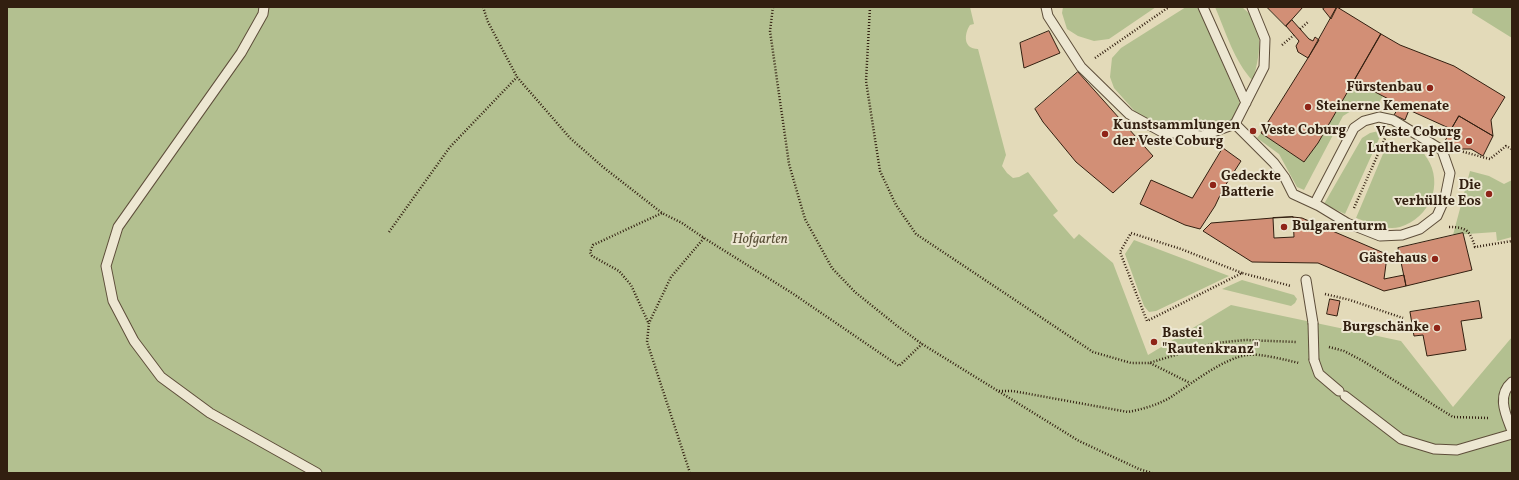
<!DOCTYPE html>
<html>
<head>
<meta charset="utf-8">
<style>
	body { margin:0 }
	#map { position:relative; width:1519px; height:480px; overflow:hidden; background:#e3dab9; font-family:Vollkorn,serif }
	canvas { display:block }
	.frame { position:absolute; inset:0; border:8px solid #321f10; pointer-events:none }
</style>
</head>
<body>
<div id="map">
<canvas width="1519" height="480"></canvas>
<div class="frame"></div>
</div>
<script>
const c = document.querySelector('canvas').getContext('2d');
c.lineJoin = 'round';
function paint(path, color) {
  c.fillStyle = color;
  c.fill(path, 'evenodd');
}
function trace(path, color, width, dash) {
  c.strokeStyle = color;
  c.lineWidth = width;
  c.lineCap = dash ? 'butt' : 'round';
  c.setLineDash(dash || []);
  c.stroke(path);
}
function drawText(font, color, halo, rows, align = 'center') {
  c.font = font + ' Vollkorn,serif';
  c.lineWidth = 4;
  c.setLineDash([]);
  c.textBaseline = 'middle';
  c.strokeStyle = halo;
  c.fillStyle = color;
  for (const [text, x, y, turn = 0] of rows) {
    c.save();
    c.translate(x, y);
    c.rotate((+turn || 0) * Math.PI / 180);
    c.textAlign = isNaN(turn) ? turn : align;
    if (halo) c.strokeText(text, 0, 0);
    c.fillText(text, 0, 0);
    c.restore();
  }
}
const green = new Path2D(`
	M7,7H970L974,24L970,25C964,34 963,49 978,49L1006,155L1002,166L1007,173L1013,178L1019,177L1028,172L1058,211L1053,215L1074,239L1079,234L1113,263L1148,355L1231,305L1401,341L1453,407L1512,337V473H7Z
	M1063,7H1156L1109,39L1094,41L1078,36L1067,29L1062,13Z
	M1186,7H1198L1239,101L1241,112L1221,132L1185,133L1161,128L1139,116L1114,88L1110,77L1112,58L1121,48Z
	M1215,7H1242C1245,10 1251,14 1253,18C1264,39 1258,60 1253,81C1234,61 1226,32 1215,7Z
	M1473,7H1512V38L1472,13Z
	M1354,81L1383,96L1378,104L1368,103L1356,108L1343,116L1304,190L1297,187L1279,154L1257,138L1261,133L1304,162L1318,143Z
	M1383,130L1345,214L1324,204L1362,138L1370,133Z
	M1388,142L1403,151L1408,143C1412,145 1418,147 1422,151C1424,152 1425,156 1427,158C1444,184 1430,218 1400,227C1385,231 1369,222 1356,218Z
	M1470,171L1489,176L1504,184L1512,180V237L1497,241L1496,232L1453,235Z
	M1134,240L1229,276L1156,311L1149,312L1144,306L1125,254Z
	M1242,280L1294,295L1297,299L1295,303L1291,306L1222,289Z`);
const building = new Path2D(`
	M1267,7H1303L1286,26Z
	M1326,7H1337L1331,19L1323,9Z
	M1337,7L1381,34L1318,143L1304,162L1261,133L1308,58Z
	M1292,20L1309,39L1313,41L1315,37L1319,40L1308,58L1298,52L1296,46L1299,41L1286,26Z
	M1049,31L1060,53L1024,68L1020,43Z
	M1381,34L1400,45L1454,66L1505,97L1491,120L1493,136L1459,116L1451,129L1409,110L1405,120L1394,115L1400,105L1354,81Z
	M1078,72L1153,156L1113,193L1076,162L1043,122L1035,109Z
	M1459,116L1493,136L1483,156L1471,149H1462L1446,140Z
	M1223,148L1241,161L1223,189L1215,206L1200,229L1185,225L1140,204L1151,180L1192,198Z
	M1293,217L1302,218L1384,253L1386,264L1384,279L1404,275L1406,286L1384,291L1318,263L1252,262L1203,231L1211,223L1273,218Z
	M1293,217L1294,237L1274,238L1273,218Z
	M1463,233L1472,270L1406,286L1398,248Z
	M1330,299L1340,301L1337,316L1327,314Z
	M1479,301L1482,318L1461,321L1466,350L1427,356L1423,335L1414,336L1410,312Z`);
const path = new Path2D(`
	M483,7L488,22L517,77L570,138L603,167L662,213L682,223L704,238L792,293L899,366L922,344
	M773,7L770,31L789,164L805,219L832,268L855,292L896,325L922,344L1079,441L1139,469L1152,473
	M870,7L866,81L880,171L896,205L916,234L1093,352L1131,363H1149L1215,343L1245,340L1297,342
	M1300,29L1309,21
	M1282,45L1294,35
	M1095,58L1169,7
	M1460,151L1490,159L1506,146L1512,149
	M1354,208L1386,136
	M1449,227C1467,227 1470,231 1475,247L1512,241
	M389,232L450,147L517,77
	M1242,273L1181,249L1131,233L1120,252L1147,321L1242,273L1291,286
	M1325,294L1350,300L1403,318
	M648,322L631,285L619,271L592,256L590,252L593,245L662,213
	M1329,347L1344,351L1363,361L1453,417L1489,418
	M1150,363L1190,383
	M999,391H1013L1128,412C1143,409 1158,405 1171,397C1191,384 1225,357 1248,355C1259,353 1286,360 1299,363
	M690,473L647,342L649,323L671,277L704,238`);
const lane = new Path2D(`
	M264,7L263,14L241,53L118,227L106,266L113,301L134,341L161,377L210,413L317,473
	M1046,7L1048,16L1081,67L1129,114L1162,132L1202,136L1235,124L1264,67L1265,39L1252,7
	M1203,7L1246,103
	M1235,124L1274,163L1285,178L1293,194L1319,206L1347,223L1380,236L1402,235L1420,229L1437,216L1445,198L1450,173L1442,150L1393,120L1379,117L1364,121L1354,128L1317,199
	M1306,280L1313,323
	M1314,360L1319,374L1339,391
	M1512,382C1496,396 1506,415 1512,431
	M1345,396L1401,439L1434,449L1457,450L1512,434`);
const laneBridge = new Path2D(`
	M1313,323L1314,360`);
const markers = [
	[1430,88,4,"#8f2418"],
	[1308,107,4,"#8f2418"],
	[1253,131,4,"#8f2418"],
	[1105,134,4,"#8f2418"],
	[1469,141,4,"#8f2418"],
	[1213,185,4,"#8f2418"],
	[1489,194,4,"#8f2418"],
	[1284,227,4,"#8f2418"],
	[1435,259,4,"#8f2418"],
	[1437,328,4,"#8f2418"],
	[1154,342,4,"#8f2418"]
];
const poiNames = [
	["Fürstenbau",1422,88,"right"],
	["Steinerne Kemenate",1316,107],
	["Kunstsammlungen",1113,126],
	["der Veste Coburg",1113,142],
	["Veste Coburg",1261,131],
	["Veste Coburg",1461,133,"right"],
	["Lutherkapelle",1461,149,"right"],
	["Gedeckte",1221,177],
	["Batterie",1221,193],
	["Die",1481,186,"right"],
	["verhüllte Eos",1481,202,"right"],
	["Bulgarenturm",1292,227],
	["Gästehaus",1427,259,"right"],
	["Burgschänke",1429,328,"right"],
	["Bastei",1162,334],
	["\"Rautenkranz\"",1162,350]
];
const parkNames = [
	["Hofgarten",760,240]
];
paint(green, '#b3c090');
paint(building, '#d28f76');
trace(building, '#321f10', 1);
trace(lane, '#5e4e3a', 11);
trace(path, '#321f10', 2.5, [1, 2]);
trace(lane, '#ede7d2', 9);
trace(laneBridge, '#5e4e3a', 11, []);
trace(laneBridge, '#ede7d2', 9);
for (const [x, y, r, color] of markers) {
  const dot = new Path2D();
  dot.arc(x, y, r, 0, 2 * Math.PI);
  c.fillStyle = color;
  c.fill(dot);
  trace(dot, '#ede7d2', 1.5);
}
drawText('bold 14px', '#321f10', '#ede7d2', poiNames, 'left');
drawText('italic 14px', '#594f36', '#ede7d2', parkNames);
</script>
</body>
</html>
